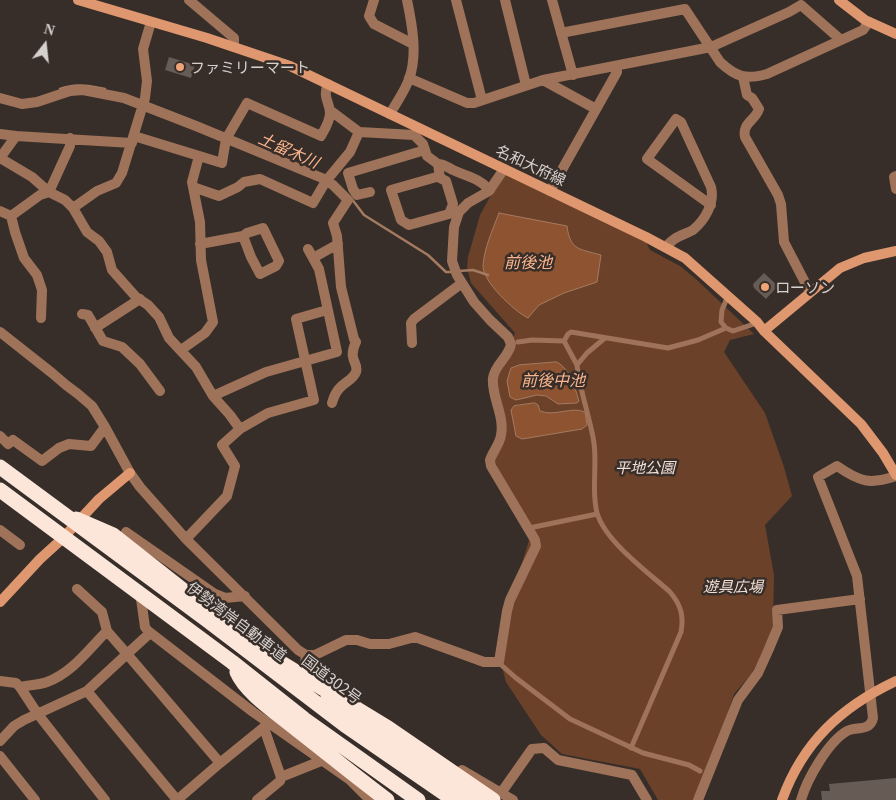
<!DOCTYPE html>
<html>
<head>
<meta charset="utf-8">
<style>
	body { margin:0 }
	#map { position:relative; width:896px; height:800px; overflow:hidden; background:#382e29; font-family:Georgia,serif }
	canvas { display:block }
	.north { position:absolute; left:20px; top:20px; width:50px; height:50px; -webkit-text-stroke:4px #382e29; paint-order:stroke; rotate:16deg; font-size:14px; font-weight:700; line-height:20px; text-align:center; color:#d7d1ce }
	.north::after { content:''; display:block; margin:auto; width:18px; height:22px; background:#d7d1ce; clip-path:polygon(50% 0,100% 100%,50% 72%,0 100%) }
</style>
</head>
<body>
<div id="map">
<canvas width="896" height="800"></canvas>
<div class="north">N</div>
</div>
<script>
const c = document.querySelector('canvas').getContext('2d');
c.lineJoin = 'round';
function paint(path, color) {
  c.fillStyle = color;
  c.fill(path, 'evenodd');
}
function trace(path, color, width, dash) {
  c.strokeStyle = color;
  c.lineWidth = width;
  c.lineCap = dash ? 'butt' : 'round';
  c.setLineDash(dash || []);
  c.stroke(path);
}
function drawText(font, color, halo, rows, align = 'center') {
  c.font = font + ' Georgia,"Noto Sans JP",serif';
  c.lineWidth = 5;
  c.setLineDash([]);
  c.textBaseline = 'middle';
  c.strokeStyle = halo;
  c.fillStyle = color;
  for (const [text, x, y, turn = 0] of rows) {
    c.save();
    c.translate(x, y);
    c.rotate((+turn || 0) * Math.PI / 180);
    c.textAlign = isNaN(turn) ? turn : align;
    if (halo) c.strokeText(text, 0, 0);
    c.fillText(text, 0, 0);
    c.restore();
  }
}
const green = new Path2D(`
	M503,173L645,240L650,250L680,266L697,280L754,334L730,340L724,352L765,413L784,467L792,496L765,525L774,575L773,626L765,647L752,673L734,694L716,749L693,800H658L640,769L562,754L541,735L506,682L500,659L505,618L531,534L499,477L494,455L499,429L494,383L515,333L471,283L467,268L468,257L480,215Z`);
const water = new Path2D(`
	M499,213L567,226C570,250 579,249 601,255L597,282L564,293L539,305L528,318C514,311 483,282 483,266C484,248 493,229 499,213Z
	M557,362C571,370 574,386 579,401L577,403L558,404L546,396L537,395L516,400L510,397L507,381L511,368L519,365Z
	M535,403L538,405L540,411C555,417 571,406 585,412L587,425L582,429L522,439L516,436L511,410L514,406Z`);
const stream = new Path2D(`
	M60,89C76,83 89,86 105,89
	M351,198L364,215L428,255L446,272H454
	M459,271L473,270L488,275`);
const building = new Path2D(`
	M169,57L195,65L191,78L165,70Z
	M764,273L778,286L766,299L754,288L753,284Z
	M896,778V800H822L821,791H830L829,784Z`);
const lane = new Path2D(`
	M728,296L722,310L721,322L726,328L733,331L757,323
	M564,341L577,365L587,353L605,338
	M518,342L532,340L564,341L568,334L571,332L668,348L698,340L726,328
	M577,365C580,392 590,417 594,443C597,465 592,487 596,508C600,538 648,572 670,592C681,605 684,616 681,632L631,748
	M534,527L597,514
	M499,663L516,678L570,719L643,753L689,765L700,771`);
const street = new Path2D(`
	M189,0L234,38V47
	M374,0L369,16L374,24L413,44
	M456,0L482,100
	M505,0L526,85
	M552,0L573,75
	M561,33L685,9L720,62C736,77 746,80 767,74L863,30L869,22
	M743,77L747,95L752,98L759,109C755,121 742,123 745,137L778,195L781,204L784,242L810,292
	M409,78L467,103H474L543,80L711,47L789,12L801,5L841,40
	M543,80L596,109
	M0,98L22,104L37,102L70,91L83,90L124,98L196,126L322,178L333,185L348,200L333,223L337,236L341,287L354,339L356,342C354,346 352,352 353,357C354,363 358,366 356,372C351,384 338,381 332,403
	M331,111L359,132L414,135L423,144L427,156L438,164L440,178L446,181L453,204L449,214L409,225L401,220L391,190L440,176
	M390,114C396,103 405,91 409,79C418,55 412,24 407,0
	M0,134L16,136
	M134,136L222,163L226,139L247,103L321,136C325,129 330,121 330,113C330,102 322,98 328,84
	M0,158L32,177L49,192L65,200L73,208L97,191L116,183L122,173L145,98L147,81L143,49L151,22
	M0,158L16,136L132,143
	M438,164C444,164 447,167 453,170C468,177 477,177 490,190
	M896,176L894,177L896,189
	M193,187L219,196L238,187L244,182L260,179L313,203L326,181L350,152L359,132
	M550,191L617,72V66
	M370,192L357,195L353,189L348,173L425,150
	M73,208L87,232L99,241L107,252L112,270L136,297L148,305L159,317L169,338L196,367L213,396L230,415L240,429
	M0,211L11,216L15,232L24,258L37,275L42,290L41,318
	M11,216L40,195L49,192L70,146V138
	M200,244L243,236L247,233L263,228L279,261L276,266L260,274L251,257L243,236
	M665,247C669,244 673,239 678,237C683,234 688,233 693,230C705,220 715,203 711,187L681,122L676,119L647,159L711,205
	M313,258L338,244
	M82,314L88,315L103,341L122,347L140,364L160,391
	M95,328L140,299
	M0,332L52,373L66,385L78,394L92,406L105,427L130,473L140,487L186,539L298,650L306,655L305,663L306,666L332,687
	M412,343L411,323L414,319L462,283
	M181,350L205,333L213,322L201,260L200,222L192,182L199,156
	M213,396L266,372L337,352L319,269L308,249
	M0,436L8,444L13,440L42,461L59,448L69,444L91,446L105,427
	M0,530L20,545
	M126,532L215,594L225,598L245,596
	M186,539L227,496L235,466L222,445L240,429L268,413L314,400L296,319L327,310
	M77,589L102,612L107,631L127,654L150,633
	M141,599L145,627L148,631L253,712L350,780L370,800
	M306,655H315L346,640H357L370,644H389L415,637L484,662H499L507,611L510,600L536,546L535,540L491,466L490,460C493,451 500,444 501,435C505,416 491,396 493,378C495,364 509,357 511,344L508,337L490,320L474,302L457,275L452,261L454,227L459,212L468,203L489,191L504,169
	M0,681L16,683L20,687
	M87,691L177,800
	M0,741L14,726L24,720L87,691L127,654L220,763L177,800
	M0,756L35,800
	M220,763L268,724
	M462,770L513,800
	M281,777L321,761
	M501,793L532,749L544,748L558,760L632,775L647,800
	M105,800L37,713L20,687C29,685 39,685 47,682C72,673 89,649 107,631
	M257,800L280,781L281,777L264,728
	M698,800L738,700L758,673L768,651L778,627L777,610L860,599
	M801,800C807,779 828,742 847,731C856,726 870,732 873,718L857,576L818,477L837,466C860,482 870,485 896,476`);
const secondary = new Path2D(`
	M78,0L207,38L290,66L646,237L685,258L757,322L764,331L861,424L883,453L896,475
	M839,0L865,20L896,34
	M764,331L840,268L864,258L896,251
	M0,602L40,559L62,539L99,499L130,473
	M782,800C803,742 841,707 896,681`);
const highway = new Path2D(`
	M76,519L113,535L217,617L277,660
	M328,698L439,778L474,800`);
const highwayBridge = new Path2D(`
	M0,467L207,620L345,725L454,800
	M0,490L232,662L304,719L418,800
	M265,653L388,728L493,800
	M237,672C246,693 277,713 295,728C326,752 356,777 387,800`);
const markers = [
	[180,67,5,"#efa377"],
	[765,287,5,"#efa377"]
];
const poiNames = [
	["ファミリーマート",190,67],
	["ローソン",775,287]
];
const streetNames = [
	["名和大府線",531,165,25],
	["伊勢湾岸自動車道",237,621,37],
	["国道302号",332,679,37]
];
const parkNames = [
	["平地公園",645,467],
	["遊具広場",733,586]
];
const waterNames = [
	["土留木川",289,150,24],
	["前後池",528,262],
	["前後中池",553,380]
];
paint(green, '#6b4129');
paint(water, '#8e5432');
trace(water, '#a47a61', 1);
trace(stream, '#a47a61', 2.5);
paint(building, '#665b55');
trace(lane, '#9f7359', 5);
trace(street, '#9f7359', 10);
trace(secondary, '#de976e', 10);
trace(highway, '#fce5d9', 15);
trace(highwayBridge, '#fce5d9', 15);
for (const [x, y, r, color] of markers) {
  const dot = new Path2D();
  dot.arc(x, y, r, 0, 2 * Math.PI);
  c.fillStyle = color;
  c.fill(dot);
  trace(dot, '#382e29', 2);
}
drawText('15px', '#d7d1ce', '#382e29', poiNames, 'left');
drawText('15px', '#d7d1ce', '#382e29', streetNames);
drawText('italic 15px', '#f2e0d6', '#382e29', parkNames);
drawText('italic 16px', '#fbb58e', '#382e29', waterNames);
</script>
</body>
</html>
